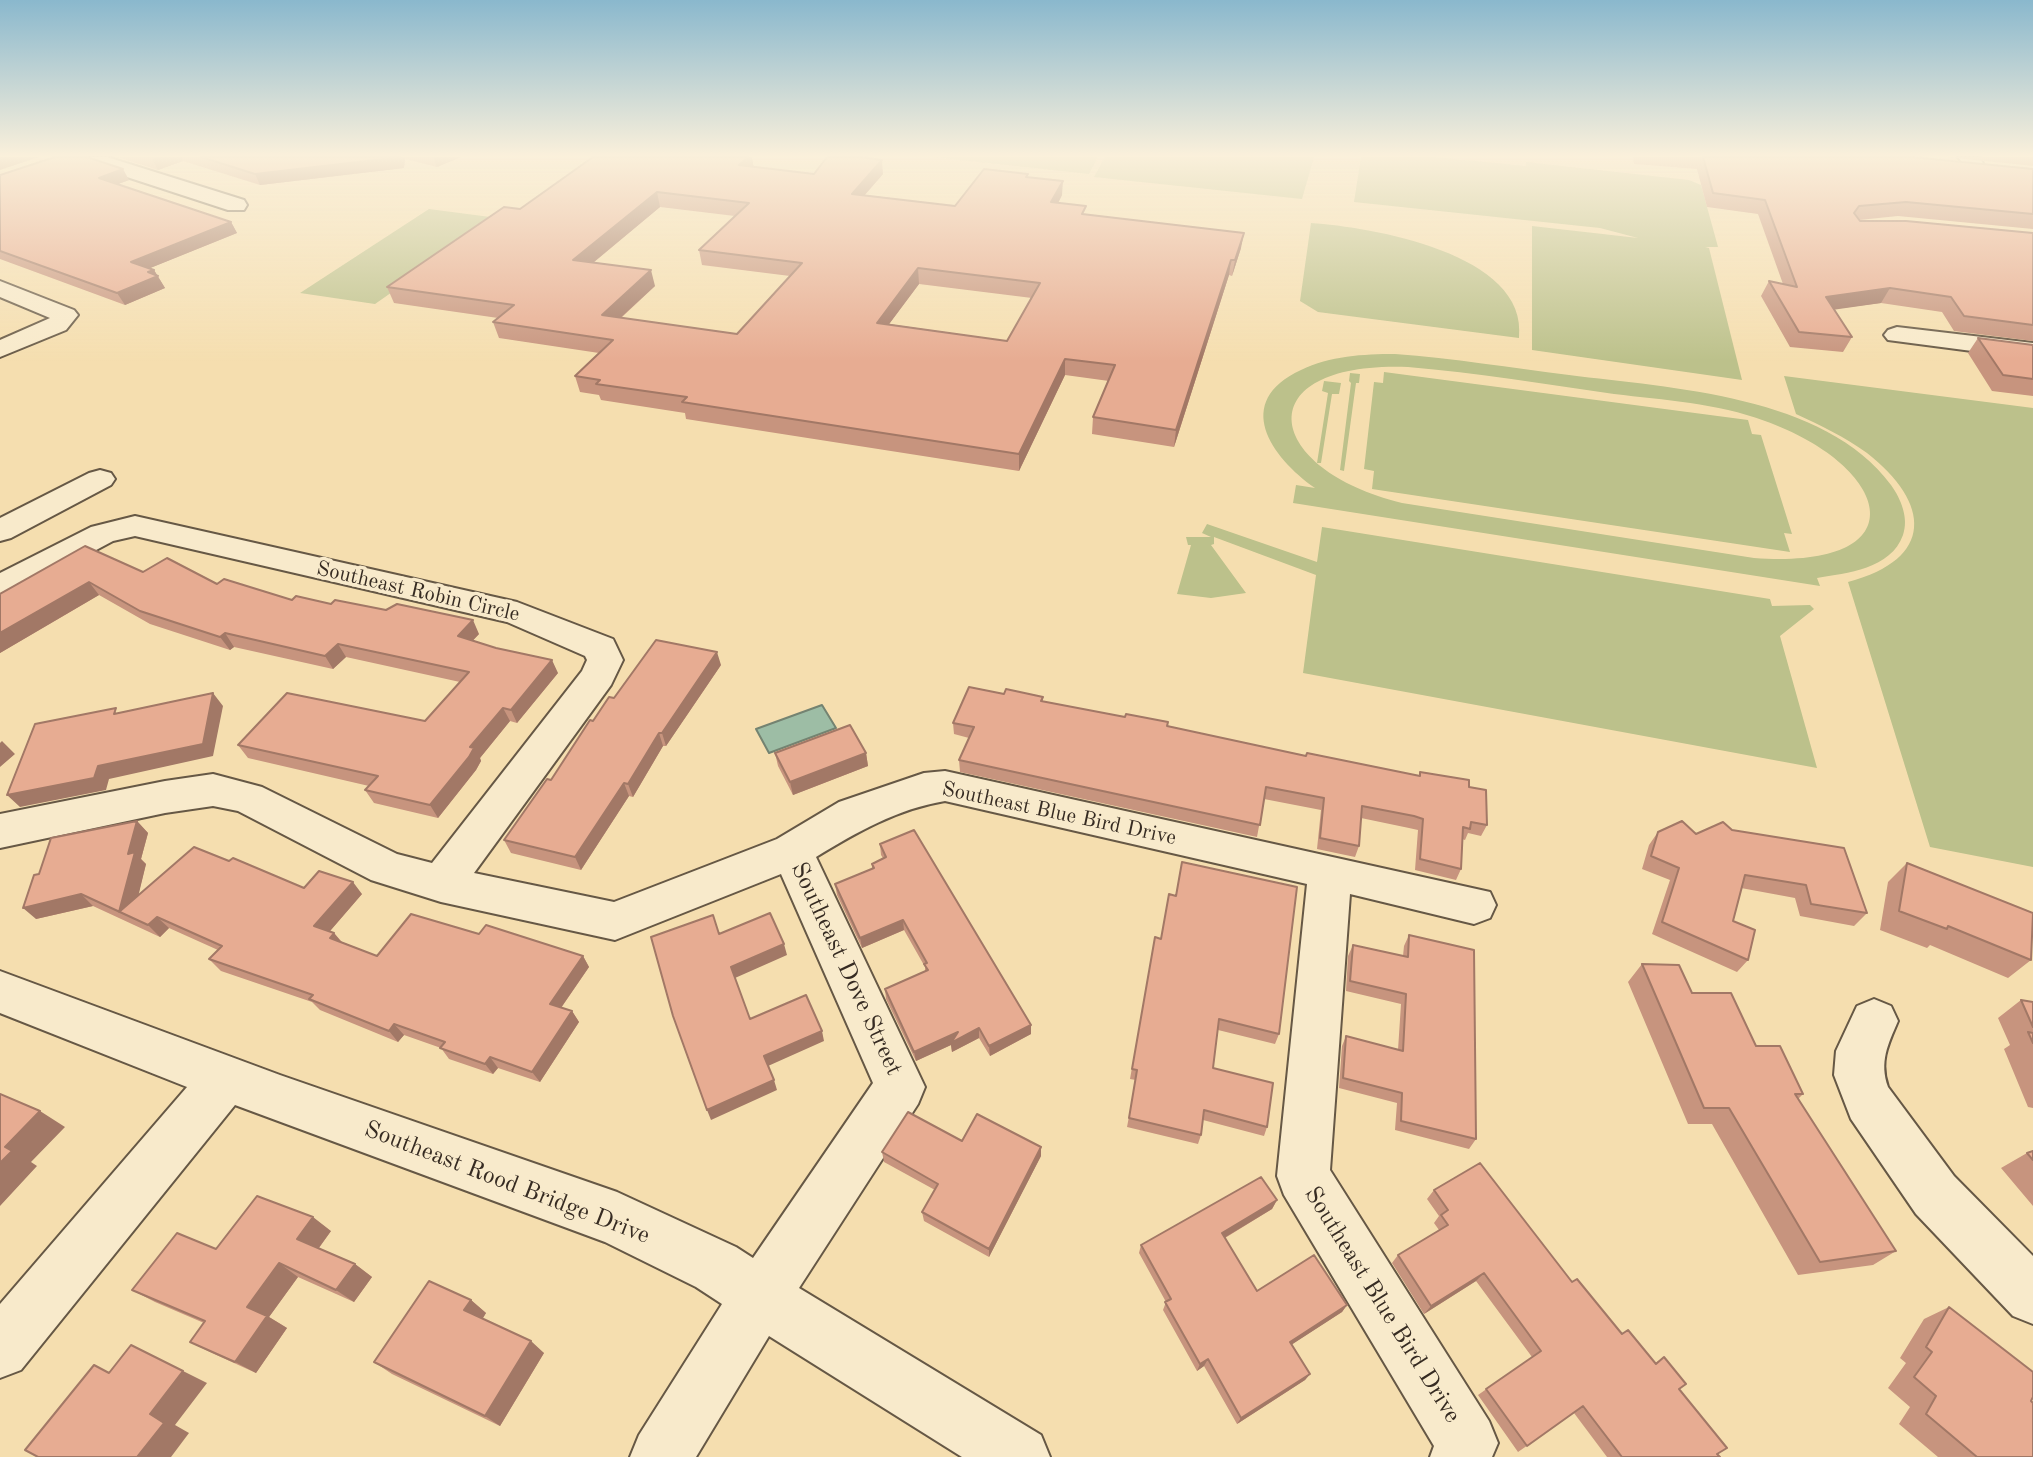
<!DOCTYPE html>
<html>
<head>
<meta charset="utf-8">
<style>
	body { margin:0 }
	canvas { display:block; background:#f5deaf }
</style>
</head>
<body>
<canvas width="2033" height="1457"></canvas>
<script>
const c = document.querySelector('canvas').getContext('2d');
c.lineJoin = 'round';
function paint(path, color) {
  c.fillStyle = color;
  c.fill(path, 'evenodd');
}
function trace(path, color, width, dash) {
  c.strokeStyle = color;
  c.lineWidth = width;
  c.lineCap = dash ? 'butt' : 'round';
  c.setLineDash(dash || []);
  c.stroke(path);
}
function drawText(font, color, halo, rows, align = 'center') {
  c.font = font + ' "Old Standard TT",serif';
  c.lineWidth = 7;
  c.setLineDash([]);
  c.textBaseline = 'middle';
  c.strokeStyle = halo;
  c.fillStyle = color;
  for (const [text, x, y, turn = 0] of rows) {
    c.save();
    c.translate(x, y);
    c.rotate((+turn || 0) * Math.PI / 180);
    c.textAlign = isNaN(turn) ? turn : align;
    if (halo) c.strokeText(text, 0, 0);
    c.fillText(text, 0, 0);
    c.restore();
  }
}
const green = new Path2D(`
	M933,157H1098L1089,174Z
	M1105,157H1314L1302,199L1094,177Z
	M1361,157H1434L1526,166V162L1689,180L1701,185L1718,247H1705L1709,248L1742,380L1532,350V226L1638,238L1600,228L1354,202Z
	M429,209L498,218L375,304L300,293Z
	M1311,223C1370,227 1529,253 1519,338L1318,312L1300,301Z
	M1395,354C1453,358 1511,368 1569,375C1671,388 1825,395 1891,485C1901,499 1909,518 1903,535C1891,569 1847,573 1817,578L1820,586L1293,503L1296,485L1315,488C1271,457 1232,402 1301,370C1330,356 1363,354 1395,354ZM1408,367C1477,373 1546,384 1614,394C1664,400 1717,403 1765,421C1893,467 1921,570 1754,558L1402,503C1261,468 1247,361 1408,367Z
	M1384,372L1748,420L1752,434L1761,435L1792,534L1784,533L1790,552L1372,489L1374,471L1364,469L1374,382L1383,383Z
	M1350,373L1360,374L1359,383H1356L1344,471L1340,470L1351,383L1349,381Z
	M1784,376L2033,408V867L1930,847L1848,582C1935,559 1931,503 1867,453C1845,437 1820,425 1796,414Z
	M1324,381L1341,383L1339,394H1332L1321,463H1317L1328,393L1322,391Z
	M1207,524L1317,562L1322,527L1770,599L1772,606L1810,605L1814,609L1780,636L1817,768L1303,673L1316,575L1214,537V544L1211,545L1246,593L1211,598L1177,594L1191,545H1188L1186,537H1211L1202,533Z`);
const water = new Path2D(`
	M822,705L836,728L769,753L756,729Z`);
const minor = new Path2D(`
	M75,157H107L244,200L247,205L244,210H228L78,161Z
	M1958,157H1979L1986,168L1983,172H1969Z
	M0,281L74,310L78,315L66,330L0,357V340L50,318L0,297Z
	M1897,327L2033,343V359L1888,340L1884,335L1888,330Z
	M100,470L111,473L115,479L111,485L11,538L0,541V518L89,473Z
	M135,516L517,602L613,639L623,660L611,685L474,873L614,902L777,839L839,802L924,773L945,771L1490,892L1496,905L1490,918L1474,924L1350,894L1330,1170L1489,1421L1498,1443L1492,1457H1430L1434,1446L1284,1195L1277,1176L1307,884L945,801C897,809 857,832 816,857L925,1087L918,1104L799,1288L1041,1435L1050,1457H962L769,1336L696,1457H630L639,1435L722,1304L696,1287L605,1242L235,1105L21,1370L0,1378V1304L187,1087L0,1013V971L280,1075L617,1192L736,1247L753,1258L873,1083L781,874L615,940L441,902L371,880L238,811L213,806L165,813L0,848V814L165,781L213,774L262,787L397,854L432,863L582,671L587,660L585,656L507,622L135,536L113,541L12,595L0,598V573L91,527Z
	M1874,999L1891,1006L1898,1021C1888,1044 1879,1062 1888,1087L1954,1176L2033,1256V1324L2013,1316L1916,1214L1851,1119L1834,1075L1836,1051L1857,1006Z`);
const wall = new Path2D(`
	M117,157H461L437,167L405,159L404,168L260,185L183,161L158,170Z
	M752,157L753,167L814,174H883L865,195L955,206L1028,178L1062,195L1058,203L1086,215L1241,248L1232,276L1229,275L1174,447L1092,434L1093,417L1109,381L1065,375L1019,471L686,419L685,413L601,400L599,395L580,392L575,376L599,353L499,338L493,322L498,318L394,303L387,287L520,209ZM660,207L735,216L699,250L702,265L790,276L737,334L621,318L655,286L593,263ZM919,284L1032,298L1007,341L889,324Z
	M1633,157H1912L2033,169V229L1898,216L1859,220L1860,221L2033,233V341L1954,331L1942,312L1881,303L1834,309L1852,337L1843,352L1790,347L1761,296L1769,281L1783,284L1758,214L1707,207L1697,169L1634,164Z
	M1947,157H2033V166Z
	M0,175L129,180L118,184L231,222L237,233L150,268L154,270L165,288L125,305L0,259Z
	M1978,338L2033,345V396L1992,391L1968,353Z
	M143,572L217,584L292,600L479,634L473,640L558,673L517,723L510,721L480,758L481,761L476,770L438,818L374,803L365,790L369,786L248,758L238,745L425,721L460,682L346,657L333,669L234,647L230,650L150,624L99,595L0,653V594Z
	M721,665L666,746H663L633,797L629,796L581,870L511,853L504,840L551,780L593,721Z
	M1004,694L1043,697V701L1306,756L1419,776L1420,772L1469,787L1487,825L1481,836L1468,833L1465,840L1462,839L1461,869L1456,880L1415,870L1418,830L1409,828L1361,818L1359,846L1355,857L1317,849L1321,810L1264,799L1257,837L960,772L959,760L969,738L954,734L953,723Z
	M775,753H866L868,766L793,795L778,766Z
	M137,821L148,833L141,859L146,864L138,895L229,861L304,888L362,894L330,931L334,933L342,942L377,956L479,934L583,956L589,967L561,1008L572,1011L579,1022L540,1082L498,1068L493,1074L449,1059L441,1048L404,1035L398,1042L320,1010L312,1002L221,971L209,959L218,950L169,928L160,937L93,906L36,919L39,874Z
	M1732,830L1867,913L1854,926L1800,916L1795,898L1741,888L1733,921L1748,960L1737,972L1652,934L1670,880L1642,869L1649,845L1658,832L1696,834Z
	M880,844L1031,1025V1034L990,1056L979,1038L952,1052L951,1045L916,1061L886,999L885,989L925,971V967L904,930L862,948L837,895L835,884L872,869V864L883,858L881,855Z
	M1907,863L2031,960L2008,978L1930,945L1927,948L1880,930L1888,882Z
	M1409,935L1476,1139L1469,1149L1395,1130L1397,1103L1339,1088L1342,1046L1346,1036L1398,1050L1401,1004L1346,991L1348,956L1353,945L1403,956L1404,946Z
	M1155,937L1279,1034L1275,1044L1218,1030L1213,1068L1267,1127L1264,1136L1203,1120L1201,1135L1198,1144L1127,1127L1136,1080L1130,1079Z
	M1642,964L1692,993L1756,1046L1803,1094L1798,1099L1896,1251L1873,1265L1798,1275L1712,1124H1688L1628,982Z
	M2021,1000L2033,1002V1108L2028,1107L2004,1049L2010,1045L1998,1018Z
	M962,1141L1041,1156L989,1257L924,1221L922,1212L935,1190L884,1162L882,1152Z
	M2033,1151V1206L2001,1168L2027,1153Z
	M1434,1190L1572,1282L1622,1334L1655,1363L1664,1357L1679,1389L1720,1457H1607L1574,1413L1518,1452L1478,1395L1532,1357L1476,1281L1424,1314L1392,1263L1398,1255L1439,1230L1434,1223L1439,1216L1427,1199Z
	M1277,1200L1272,1209L1225,1238L1257,1291L1347,1305L1342,1312L1292,1344L1310,1374L1305,1380L1237,1424L1204,1366L1197,1371L1163,1310L1166,1302L1139,1253L1141,1245Z
	M331,1231L319,1248L355,1264L372,1277L354,1302L298,1277L269,1317L287,1328L256,1373L212,1353L190,1342L204,1323L155,1302L132,1290L216,1249Z
	M471,1300L486,1313L482,1319L544,1353L500,1426L392,1374L374,1362Z
	M1949,1307L2031,1401L2033,1457H1938L1899,1424L1910,1407L1888,1388L1906,1363L1900,1358L1924,1319Z`);
const shadedWall = new Path2D(`
	M0,157H39L0,170Z
	M158,157H182L183,161L158,170L152,159Z
	M400,157H405V159L404,168L260,185L255,174Z
	M433,157H461L437,167Z
	M748,157H752L754,169L739,165Z
	M882,160L883,174L853,208L852,194Z
	M123,169L129,180L105,189L99,178Z
	M1063,181L1062,195L1051,217V202Z
	M657,192L660,207L577,276L573,260Z
	M231,222L237,233L138,273L131,262Z
	M1244,233L1241,248L1232,276L1235,260Z
	M1231,260L1229,275L1174,447L1176,430Z
	M918,268L919,284L878,339L877,323Z
	M154,270L165,288L125,305L117,293L148,272Z
	M651,270L655,286L606,331L602,315Z
	M1890,288L1881,303L1818,312L1826,297Z
	M1065,359V375L1019,471V454Z
	M89,582L99,595L0,653V633Z
	M473,620L479,634L465,649L458,636Z
	M225,633L234,647L230,650L220,637Z
	M338,644L346,657L333,669L325,656Z
	M717,652L721,665L666,746L662,733Z
	M552,660L558,673L517,723L511,710Z
	M213,693L223,706L213,756L109,779L106,790L20,807L7,795L98,766Z
	M503,708L510,721L480,758L481,761L476,770L438,818L430,805L470,747Z
	M659,733L663,746L633,797L628,784Z
	M2,741L15,754L0,767V743Z
	M866,753L868,766L793,795L790,782Z
	M624,783L629,796L581,870L575,857Z
	M137,821L148,833L141,859L146,864L133,918L119,912L128,854Z
	M353,882L362,894L324,938L314,926Z
	M81,894L93,906L36,919L23,908Z
	M157,917L169,928L160,937L148,925Z
	M903,920L904,930L862,948L860,938Z
	M334,933L343,944L330,938Z
	M784,944L787,955L735,978L731,967Z
	M583,956L589,967L556,1015L550,1004Z
	M572,1011L579,1022L540,1082L532,1072Z
	M394,1024L404,1035L398,1042L389,1031Z
	M1031,1025V1034L990,1056L989,1046Z
	M979,1028V1038L952,1052L951,1045L916,1061L914,1052L958,1032Z
	M822,1031L824,1041L768,1066L764,1056Z
	M490,1057L498,1068L493,1074L485,1064Z
	M774,1080L777,1090L711,1120L707,1110Z
	M40,1111L65,1127L31,1162L37,1166L0,1206V1163L5,1147Z
	M1041,1147V1156L989,1257V1249Z
	M1277,1200L1272,1209L1219,1241L1222,1233Z
	M313,1217L331,1231L315,1253L297,1239Z
	M279,1263L298,1277L269,1317L287,1328L256,1373L235,1362L247,1307Z
	M355,1264L372,1277L354,1302L336,1290Z
	M1484,1273L1476,1281L1424,1314L1431,1306Z
	M471,1300L486,1313L480,1323L464,1310Z
	M1347,1305L1342,1312L1285,1349L1290,1342Z
	M531,1341L544,1353L500,1426L485,1416Z
	M131,1345L207,1383L175,1425L189,1433L171,1457H137L150,1414Z
	M1208,1359L1204,1366L1197,1371L1200,1364Z
	M1310,1374L1305,1380L1237,1424L1241,1418Z`);
const building = new Path2D(`
	M55,157H87L123,169L99,178L231,222L131,262L154,270L148,272L158,276L117,293L0,251V175Z
	M201,157H400L255,174Z
	M593,157H748L739,165L814,174L827,157H861L882,160L852,194L955,206L984,169L1028,174L1026,177L1063,181L1051,202L1086,206L1082,214L1244,233L1235,260H1231L1176,430L1093,417L1115,365L1065,359L1019,454L682,402L687,397L596,384L600,380L575,376L613,340L493,322L514,305L387,287L504,207L520,209ZM657,192L749,203L699,250L802,263L737,334L602,315L651,270L573,260ZM918,268L1040,283L1007,341L877,323Z
	M1703,157H1912L2033,169V214L1906,202L1859,206L1854,213L1860,221H1906L2033,233V325L1964,316L1951,297L1890,288L1826,297L1852,337L1799,332L1769,281L1797,287L1765,200L1713,193Z
	M1978,338L2033,345V379L2003,375Z
	M85,546L143,572L167,558L217,584L224,579L292,600L296,596L331,604L335,600L386,610L397,604L473,620L458,636L496,648L552,660L511,710L503,708L470,747L474,748L469,757L430,805L365,790L378,776L238,745L287,693L425,721L469,672L338,644L325,656L225,633L220,637L140,611L89,582L0,633V594Z
	M656,640L717,652L662,733H659L628,784L624,783L575,857L504,840L547,779L551,780L590,720L593,721L609,697L614,698Z
	M969,687L1004,694L1006,689L1043,697L1041,701L1125,717L1126,714L1168,722L1167,726L1306,756L1307,753L1420,776V772L1469,780V787L1486,790L1487,825L1471,822L1470,829L1463,827L1461,869L1420,859L1423,819L1414,816L1362,806L1359,846L1320,838L1324,798L1266,787L1260,825L959,760L974,727L953,723Z
	M213,693L203,744L98,766L94,778L7,795L35,724L116,708L114,714Z
	M850,725L866,753L790,782L775,753Z
	M137,821L128,854L135,852L119,912L194,847L229,861L233,858L304,888L319,871L353,882L314,926L334,933L330,938L377,956L411,914L479,934L486,925L583,956L550,1004L572,1011L532,1072L490,1057L485,1064L440,1048L445,1042L394,1024L389,1031L309,999L313,995L209,959L222,946L157,917L148,925L81,894L23,908L34,875L39,874L51,838Z
	M1682,821L1696,834L1723,822L1732,830L1844,848L1867,913L1811,904L1806,885L1745,875L1733,921L1755,930L1748,960L1662,922L1679,868L1651,856L1658,832Z
	M914,830L1031,1025L989,1046L979,1028L951,1043L958,1032L914,1052L885,989L928,970L924,964L927,963L903,920L860,938L835,884L874,868L872,864L886,857L880,844Z
	M1182,862L1297,887L1279,1034L1219,1019L1213,1068L1273,1083L1267,1127L1204,1110L1201,1135L1129,1118L1137,1070L1132,1069L1155,937L1161,939L1169,894L1176,896Z
	M1907,863L2033,913L2031,960L1948,926L1947,929L1899,911Z
	M770,913L784,944L731,967L750,1019L806,995L822,1031L764,1056L774,1080L707,1110L673,1016L651,937L713,915L719,934Z
	M1409,935L1474,950L1476,1139L1401,1121L1402,1093L1343,1078L1346,1036L1403,1051L1406,994L1350,981L1353,945L1408,957Z
	M1642,964L1679,965L1692,993H1731L1756,1046H1780L1803,1094H1795L1896,1251L1820,1262L1729,1108H1704Z
	M2021,1000L2033,1002V1027Z
	M2028,1032L2033,1033V1043Z
	M0,1094L40,1111L5,1147L12,1151L0,1163Z
	M908,1112L962,1141L977,1114L1041,1147L989,1249L922,1212L938,1184L882,1152Z
	M2033,1151V1160L2027,1153Z
	M1480,1163L1572,1282L1577,1279L1622,1334L1628,1330L1656,1364L1664,1357L1686,1384L1679,1389L1727,1448L1717,1454L1720,1457H1622L1583,1406L1527,1446L1486,1389L1541,1351L1484,1273L1431,1306L1398,1255L1448,1225L1441,1215L1448,1210L1434,1190Z
	M1261,1177L1277,1200L1222,1233L1257,1291L1314,1255L1347,1305L1290,1342L1310,1374L1241,1418L1208,1359L1200,1364L1165,1302L1171,1299L1141,1245Z
	M257,1196L313,1217L297,1239L355,1264L336,1290L279,1263L247,1307L267,1316L235,1362L190,1342L205,1321L132,1290L177,1233L216,1249Z
	M429,1281L471,1300L464,1310L531,1341L485,1416L374,1362Z
	M1949,1307L2033,1372V1397L2031,1401L2033,1403V1457H1977L1926,1414L1936,1396L1914,1377L1932,1352L1926,1347Z
	M131,1345L183,1371L150,1414L164,1423L137,1457H38L25,1450L94,1365L109,1373Z`);
const streetNames = [
	["Southeast Robin Circle",418,592,13],
	["Southeast Blue Bird Drive",1059,814,12]
];
const nearStreetnames = [
	["Southeast Dove Street",846,969,65],
	["Southeast Rood Bridge Drive",507,1183,21],
	["Southeast Blue Bird Drive",1382,1305,58]
];
paint(green, '#bcc18b');
paint(water, '#9dbda5');
trace(water, '#748371', 2);
trace(minor, '#665845', 4);
paint(minor, '#f8eacb');
paint(wall, '#c7947e');
paint(shadedWall, '#a27866');
paint(building, '#e7ac92');
trace(building, '#a27866', 2);
const sky = c.createLinearGradient(0, 0, 0, 361);
sky.addColorStop(0, '#8ab8cd');
sky.addColorStop(0.43, '#faf0db');
sky.addColorStop(1, '#faf0db00');
c.fillStyle = sky;
c.fillRect(0, 0, 2033, 361);
drawText('21px', '#362b22', '#f8eacb', streetNames);
drawText('24px', '#362b22', '#f8eacb', nearStreetnames);
</script>
</body>
</html>
